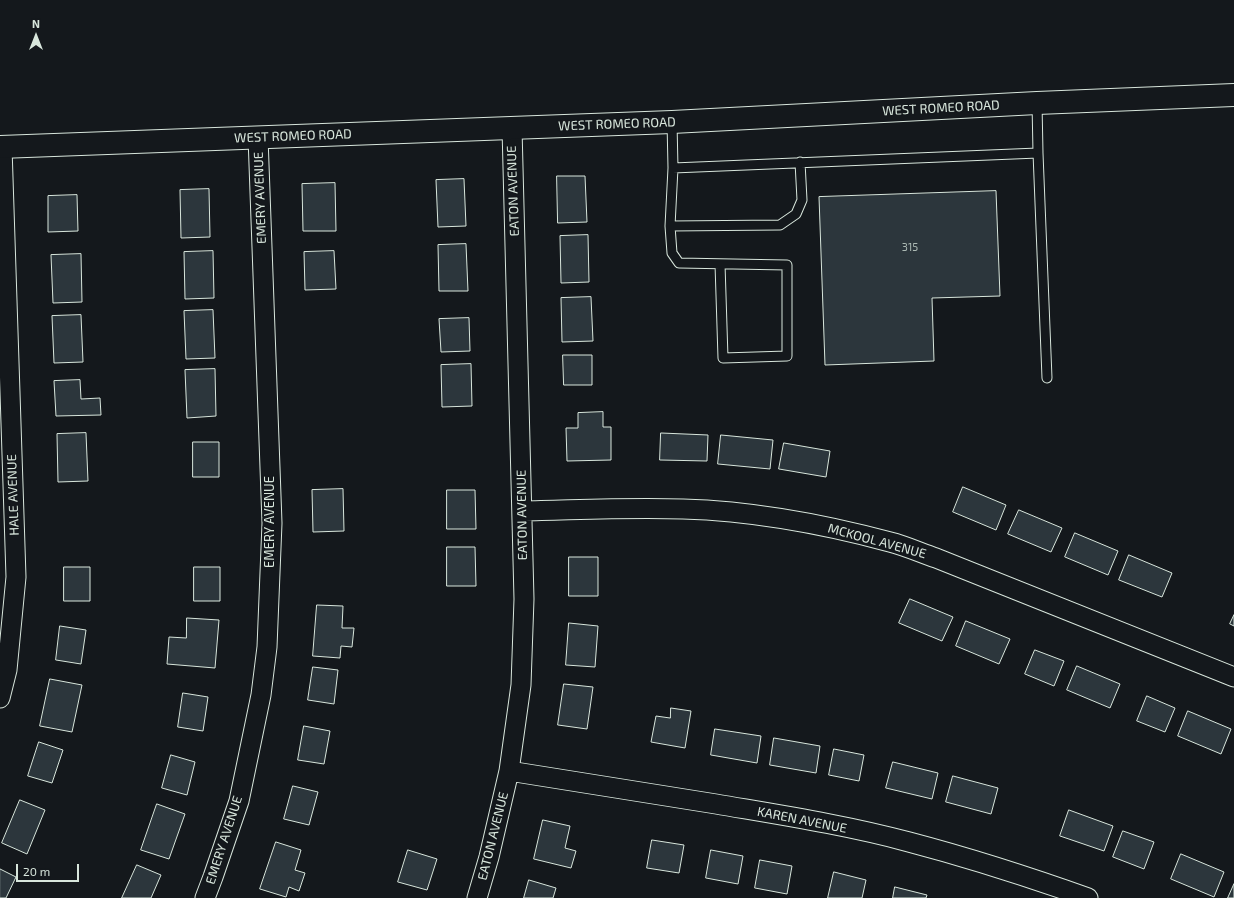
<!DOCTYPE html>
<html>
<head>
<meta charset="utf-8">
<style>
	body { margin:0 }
	#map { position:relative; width:1234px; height:898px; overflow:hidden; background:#14181c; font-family:"Exo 2",sans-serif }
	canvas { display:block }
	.north { position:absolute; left:16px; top:16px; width:40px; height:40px; -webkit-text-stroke:3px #14181c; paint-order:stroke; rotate:0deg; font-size:11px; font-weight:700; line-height:16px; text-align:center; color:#d8e6dc }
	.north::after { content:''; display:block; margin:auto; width:14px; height:18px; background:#d8e6dc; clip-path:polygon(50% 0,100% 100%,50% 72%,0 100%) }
	.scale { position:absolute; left:16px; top:864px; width:63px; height:18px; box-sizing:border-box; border:2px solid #d8e6dc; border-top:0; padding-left:5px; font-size:12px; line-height:14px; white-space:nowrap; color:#d8e6dc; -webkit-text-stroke:3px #14181c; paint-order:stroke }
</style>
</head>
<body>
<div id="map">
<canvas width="1234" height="898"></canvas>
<div class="north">N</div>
<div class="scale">20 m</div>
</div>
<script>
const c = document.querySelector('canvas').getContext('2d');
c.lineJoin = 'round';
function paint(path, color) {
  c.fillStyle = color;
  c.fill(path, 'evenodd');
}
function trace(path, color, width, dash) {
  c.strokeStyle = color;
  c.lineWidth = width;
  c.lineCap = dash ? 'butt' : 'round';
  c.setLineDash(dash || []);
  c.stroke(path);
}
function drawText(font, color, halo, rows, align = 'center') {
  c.font = font + ' "Exo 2",sans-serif';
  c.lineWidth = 3;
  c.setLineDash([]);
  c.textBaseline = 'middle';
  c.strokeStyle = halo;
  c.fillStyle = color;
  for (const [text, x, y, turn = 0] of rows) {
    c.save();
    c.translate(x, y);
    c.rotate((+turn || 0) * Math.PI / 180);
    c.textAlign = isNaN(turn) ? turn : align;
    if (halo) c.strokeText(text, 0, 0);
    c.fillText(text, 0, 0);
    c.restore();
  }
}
const building = new Path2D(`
	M557,176H585L587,222L558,223Z
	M464,179L466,226L438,227L436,180Z
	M335,183L336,231H303L302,184Z
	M209,189L210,237L181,238L180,190Z
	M996,191L1000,296L932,298L934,361L825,365L819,197Z
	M77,195L78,231L48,232V196Z
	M588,235L589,282L561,283L560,236Z
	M466,244L468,291H439L438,245Z
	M213,251L214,298L185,299L184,252Z
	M334,251L336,289L305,290L304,252Z
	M81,254L82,302L53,303L51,255Z
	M591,297L593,341L562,342L561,298Z
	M213,310L215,358L186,359L184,311Z
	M81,315L83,362L54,363L52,316Z
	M469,318L470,351L441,352L439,319Z
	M563,355H592V385H564Z
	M471,364L472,406L442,407L441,365Z
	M215,369L216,416L187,418L185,370Z
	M80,380L81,399L100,398L101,415L56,416L54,381Z
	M603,412V427H611V460L567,461L566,428H578V413Z
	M86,433L88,481L58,482L57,434Z
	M661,433L708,435L707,461L660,460Z
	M721,435L773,440L770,469L718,464Z
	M193,442H219V477H193Z
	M784,443L830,451L826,477L779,469Z
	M963,487L1006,505L996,530L953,512Z
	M343,489L344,531L313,532L312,490Z
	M447,490H475L476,529H447Z
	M1019,510L1062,528L1051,552L1008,534Z
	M1075,533L1118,551L1108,575L1065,557Z
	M447,547H475L476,586H447Z
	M1129,555L1172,573L1162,597L1119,580Z
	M569,557H598V596H569Z
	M64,567H90V601H64Z
	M194,567H220V601H194Z
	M910,599L953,617L942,641L899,623Z
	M317,605L343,606L342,628H354L352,647L341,646L340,658L313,656Z
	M1234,615V626L1230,624Z
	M187,618L219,620L215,668L167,664L169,637L186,638Z
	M966,621L1010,639L999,664L956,646Z
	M569,623L598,626L595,667L566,665Z
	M60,626L86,630L81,664L56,660Z
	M1035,650L1064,661L1054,686L1025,674Z
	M1077,666L1120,684L1110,708L1067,690Z
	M313,667L338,670L334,704L308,700Z
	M50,679L82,685L72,732L40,726Z
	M564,684L593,687L587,729L558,725Z
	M183,693L208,697L203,731L178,727Z
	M1147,696L1175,708L1165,732L1137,721Z
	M671,708L691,711L685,748L651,742L656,716L670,718Z
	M1188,711L1231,729L1221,754L1178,736Z
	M304,726L330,731L324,764L298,760Z
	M715,729L761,736L757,763L711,755Z
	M774,738L820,746L816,773L770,765Z
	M39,742L63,750L52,783L28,776Z
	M834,749L864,755L859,781L829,775Z
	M171,755L195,762L187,795L162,788Z
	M893,762L938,773L932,799L886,788Z
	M953,776L998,788L991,814L946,802Z
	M293,786L318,792L309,825L284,819Z
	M20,800L45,810L27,854L2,843Z
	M157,804L185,814L169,859L141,850Z
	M1069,810L1113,826L1104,851L1060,836Z
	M543,820L570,826L565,848L576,851L571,868L534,859Z
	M1123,831L1154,842L1144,869L1113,857Z
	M652,840L684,845L679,873L647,868Z
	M276,842L301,850L295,870L305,873L299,891L289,887L286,897L260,889Z
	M408,850L437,859L427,890L398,882Z
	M711,850L743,856L738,884L706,878Z
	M1181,854L1224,872L1214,897L1171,879Z
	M760,860L792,866L787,894L755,888Z
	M137,865L161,875L151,898H122Z
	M0,869L16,877L6,898H0Z
	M834,872L866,880L862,898H828Z
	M529,880L556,888L553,898H524Z
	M1234,884V898H1228Z
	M895,887L927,895L926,898H893Z`);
const service = new Path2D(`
	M1037,103L1038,153L1047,378
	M672,122L673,168L670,226L672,253L679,263L787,265V356L723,358L720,264
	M673,168L1038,153
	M670,226L780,225L796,214L802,200L800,162`);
const minor = new Path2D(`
	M522,511C576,510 630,507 683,509C753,511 823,524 890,542C906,546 921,553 936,558L1234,677
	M0,698L7,670L16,577L2,147
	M509,771C578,782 647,793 716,804C780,815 846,825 909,842C970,858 1029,877 1088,898
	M205,898L213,877L239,801L261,695L267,647L272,523L258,137
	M477,898L489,857L509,771L521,685L524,599L512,128`);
const secondary = new Path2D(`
	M0,147L672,122L1037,103L1234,95`);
const numberNames = [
	["315",910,247]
];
const streetNames = [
	["WEST ROMEO ROAD",941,108,-3],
	["WEST ROMEO ROAD",617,124,-2],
	["WEST ROMEO ROAD",293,136,-2],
	["EATON AVENUE",513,191,-92],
	["EMERY AVENUE",260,198,-92],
	["HALE AVENUE",13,495,-92],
	["EATON AVENUE",522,515,-91],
	["EMERY AVENUE",270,522,-90],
	["MCKOOL AVENUE",877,541,15],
	["KAREN AVENUE",802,820,11],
	["EATON AVENUE",493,836,-76],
	["EMERY AVENUE",224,840,-72]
];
paint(building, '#2c363c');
trace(building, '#d8e6dc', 1);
trace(service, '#d8e6dc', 11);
trace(minor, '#d8e6dc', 21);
trace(secondary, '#d8e6dc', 24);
trace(service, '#14181c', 9);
trace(minor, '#14181c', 19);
trace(secondary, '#14181c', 22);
drawText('11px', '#adbab4', null, numberNames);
drawText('13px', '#d8e6dc', '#14181c', streetNames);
</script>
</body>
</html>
